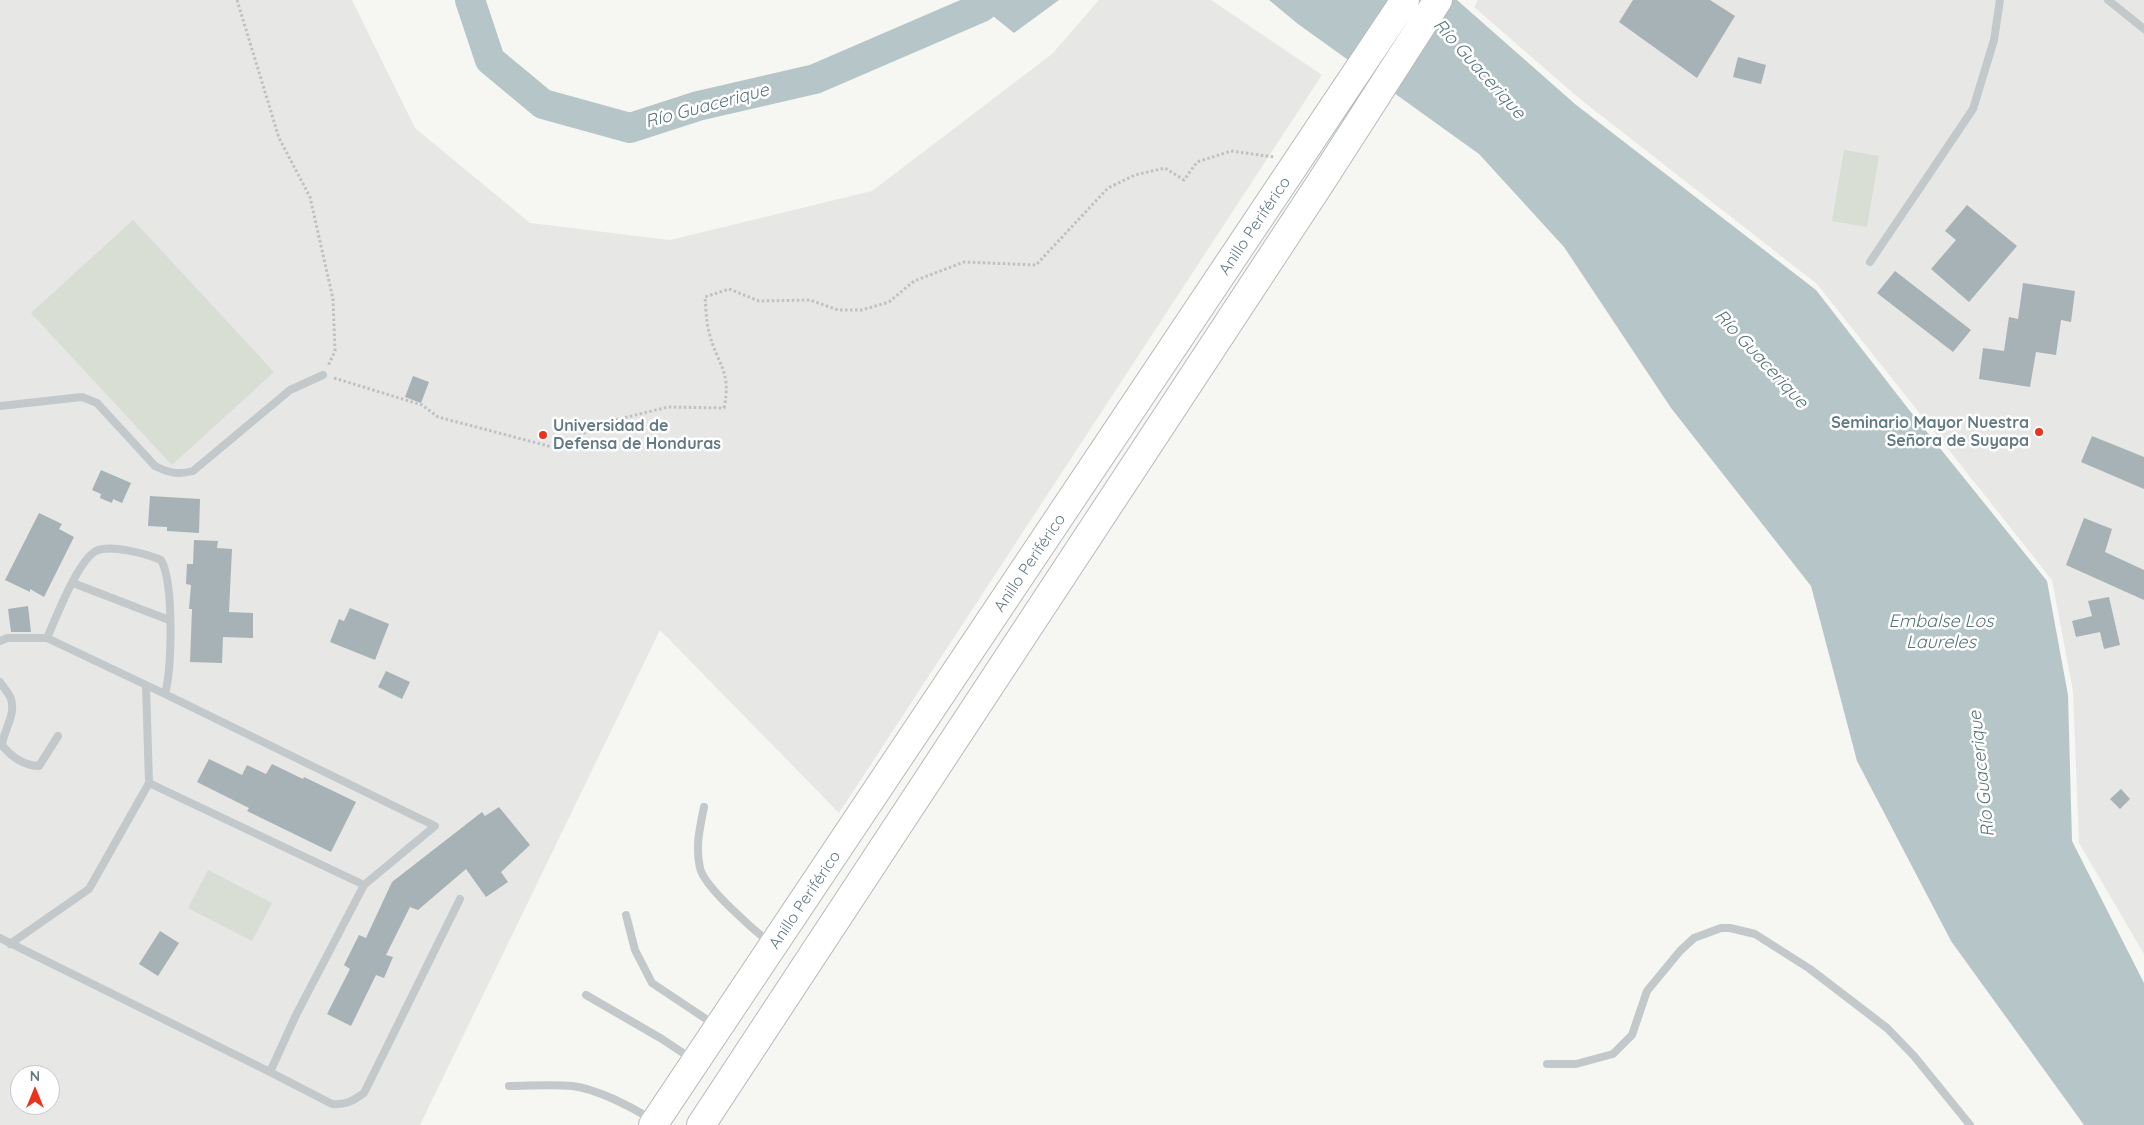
<!DOCTYPE html>
<html>
<head>
<meta charset="utf-8">
<style>
	body { margin:0 }
	#map { position:relative; width:2144px; height:1125px; overflow:hidden; background:#f6f6f2; font-family:Quicksand,sans-serif }
	canvas { display:block }
	.north { position:absolute; left:10px; top:1065px; width:50px; height:50px; box-sizing:border-box; background:#fff; border:1px solid #c1cace; border-radius:50%; rotate:0deg; font-size:14px; font-weight:700; line-height:20px; text-align:center; color:#637a85 }
	.north::after { content:''; display:block; margin:auto; width:18px; height:22px; background:#ec321d; clip-path:polygon(50% 0,100% 100%,50% 72%,0 100%) }
</style>
</head>
<body>
<div id="map">
<canvas width="2144" height="1125"></canvas>
<div class="north">N</div>
</div>
<script>
const c = document.querySelector('canvas').getContext('2d');
c.lineJoin = 'round';
function paint(path, color) {
  c.fillStyle = color;
  c.fill(path, 'evenodd');
}
function trace(path, color, width, dash) {
  c.strokeStyle = color;
  c.lineWidth = width;
  c.lineCap = dash ? 'butt' : 'round';
  c.setLineDash(dash || []);
  c.stroke(path);
}
function drawText(font, color, halo, rows, align = 'center') {
  c.font = font + ' Quicksand,sans-serif';
  c.lineWidth = 5;
  c.setLineDash([]);
  c.textBaseline = 'middle';
  c.strokeStyle = halo;
  c.fillStyle = color;
  for (const [text, x, y, turn = 0] of rows) {
    c.save();
    c.translate(x, y);
    c.rotate((+turn || 0) * Math.PI / 180);
    c.textAlign = isNaN(turn) ? turn : align;
    if (halo) c.strokeText(text, 0, 0);
    c.fillText(text, 0, 0);
    c.restore();
  }
}
const built = new Path2D(`
	M0,0H352L415,128L530,223L670,240L872,191L1052,54L1099,0H1211L1322,75L839,813L660,630L420,1125H0ZM20,1075H50V1105H20Z
	M1478,0H2144V954L2079,843L2073,691L2052,580L1817,284L1580,99L1474,7Z`);
const green = new Path2D(`
	M1844,150L1879,156L1867,227L1832,221Z
	M133,220L274,372L172,465L31,313Z
	M208,870L272,903L252,941L188,908Z`);
const water = new Path2D(`
	M973,0H1059L1014,33Z
	M1269,0H1457L1575,104L1816,290L1910,411L2047,581L2068,695L2072,841L2144,983V1125H2084L1951,941L1857,761L1811,586L1671,408L1564,247L1479,154L1298,24Z`);
const river = new Path2D(`
	M470,0L490,60L543,104L630,128L698,106L815,79L982,7L989,0`);
const building = new Path2D(`
	M1633,0H1710L1735,16L1697,78L1619,22Z
	M1738,57L1766,65L1761,84L1733,77Z
	M1967,205L2017,246L1969,302L1931,269L1956,240L1945,231Z
	M1895,271L1971,330L1953,352L1877,293Z
	M2023,283L2075,291L2071,322L2061,320L2056,355L2036,352L2030,387L1979,379L1983,348L2004,351L2009,317L2018,319Z
	M413,376L429,382L421,403L405,397Z
	M2092,436L2144,457V489L2081,462Z
	M101,470L131,483L122,503L113,499L112,503L100,498L101,494L92,490Z
	M150,496L200,499L199,533L167,531V527L148,526Z
	M39,513L62,524L59,529L74,537L44,597L30,589V592L5,580Z
	M2084,518L2112,529L2105,552L2144,570V600L2066,565Z
	M194,540L218,541L217,548L232,549L229,612L253,613V638L223,637L222,663L190,662L192,609H189L191,585L186,584L187,564H193Z
	M2109,597L2120,645L2104,649L2100,632L2076,637L2072,621L2092,616L2088,601Z
	M28,606L31,632H11L8,609Z
	M350,608L389,624L375,660L330,642L339,619L344,621Z
	M386,671L410,682L402,699L378,687Z
	M209,759L242,775L247,765L266,774L272,764L303,779L304,777L356,802L331,852L247,811L249,808L197,782Z
	M2121,789L2130,799L2120,809L2110,799Z
	M499,807L530,845L501,872L508,882L486,897L466,869L418,910L410,907L386,955L393,957L384,978L376,975L351,1026L327,1014L350,969L344,965L359,935L366,938L392,882L482,812L485,816Z
	M160,931L179,943L158,976L139,964Z`);
const path = new Path2D(`
	M237,0L279,138L310,197L333,299L335,351L328,366
	M334,378L422,405L438,417L556,448L603,423L668,407L724,408C732,370 717,365 709,332C706,321 706,308 705,297L729,289L759,301L810,300L838,310H862L889,302L914,281L964,262L1036,265L1108,188L1135,175L1165,168L1184,180L1197,162L1231,151L1274,157`);
const lane = new Path2D(`
	M2108,0L2144,29
	M1870,262L1973,109L1994,40L2000,0
	M0,406L82,397L97,403L155,466C169,473 178,475 193,471L290,390L323,375
	M73,583L169,620
	M47,638C56,618 78,560 96,551C110,544 147,554 161,560C174,582 172,668 165,694
	M0,641L7,638H47L165,694L435,826L364,885
	M0,682C3,687 9,693 11,699C16,715 4,729 2,745C11,757 25,766 39,766L58,736
	M704,807C700,827 695,847 700,868C704,887 754,930 770,943
	M626,915L635,950L652,983L715,1025
	M0,938L270,1072L296,1015L364,885L149,783L146,686
	M10,944L89,889L149,783
	M586,995L662,1039L692,1059
	M1547,1064H1576L1613,1054L1632,1035L1647,991L1680,951L1694,938L1721,928H1730L1755,934L1810,969L1887,1028L1914,1056L1970,1125
	M270,1072L332,1104C346,1105 353,1101 364,1093L460,899
	M509,1086C530,1086 552,1084 572,1086C597,1089 630,1106 651,1119`);
const highway = new Path2D(`
	M653,1125L1405,0
	M701,1125L1321,182L1438,0`);
const markers = [
	[2039,432,5,"#ec321d"],
	[543,435,5,"#ec321d"]
];
const streetNames = [
	["Anillo Periférico",1255,226,-56],
	["Anillo Periférico",1030,563,-56],
	["Anillo Periférico",805,900,-56]
];
const poiNames = [
	["Seminario Mayor Nuestra",2029,423],
	["Señora de Suyapa",2029,441],
	["Universidad de",553,426,"left"],
	["Defensa de Honduras",553,444,"left"]
];
const waterNames = [
	["Río Guacerique",1479,69,48],
	["Río Guacerique",707,106,-15],
	["Río Guacerique",1761,359,47],
	["Embalse Los",1941,622],
	["Laureles",1941,643],
	["Río Guacerique",1982,774,-96]
];
paint(built, '#e7e7e6');
paint(green, '#d8ded3');
paint(water, '#b6c6c8');
trace(river, '#b6c6c8', 30);
paint(building, '#a7b2b6');
trace(highway, '#b5babc', 30);
trace(path, '#bfc1c3', 3, [2.5, 2.5]);
trace(lane, '#c3c8ca', 8);
trace(highway, '#fff', 28);
for (const [x, y, r, color] of markers) {
  const dot = new Path2D();
  dot.arc(x, y, r, 0, 2 * Math.PI);
  c.fillStyle = color;
  c.fill(dot);
  trace(dot, '#fff', 2);
}
drawText('16px', '#637a85', '#fff', streetNames);
drawText('bold 16px', '#637a85', '#fff', poiNames, 'right');
drawText('italic 18px', '#5a767b', '#fff', waterNames);
</script>
</body>
</html>
